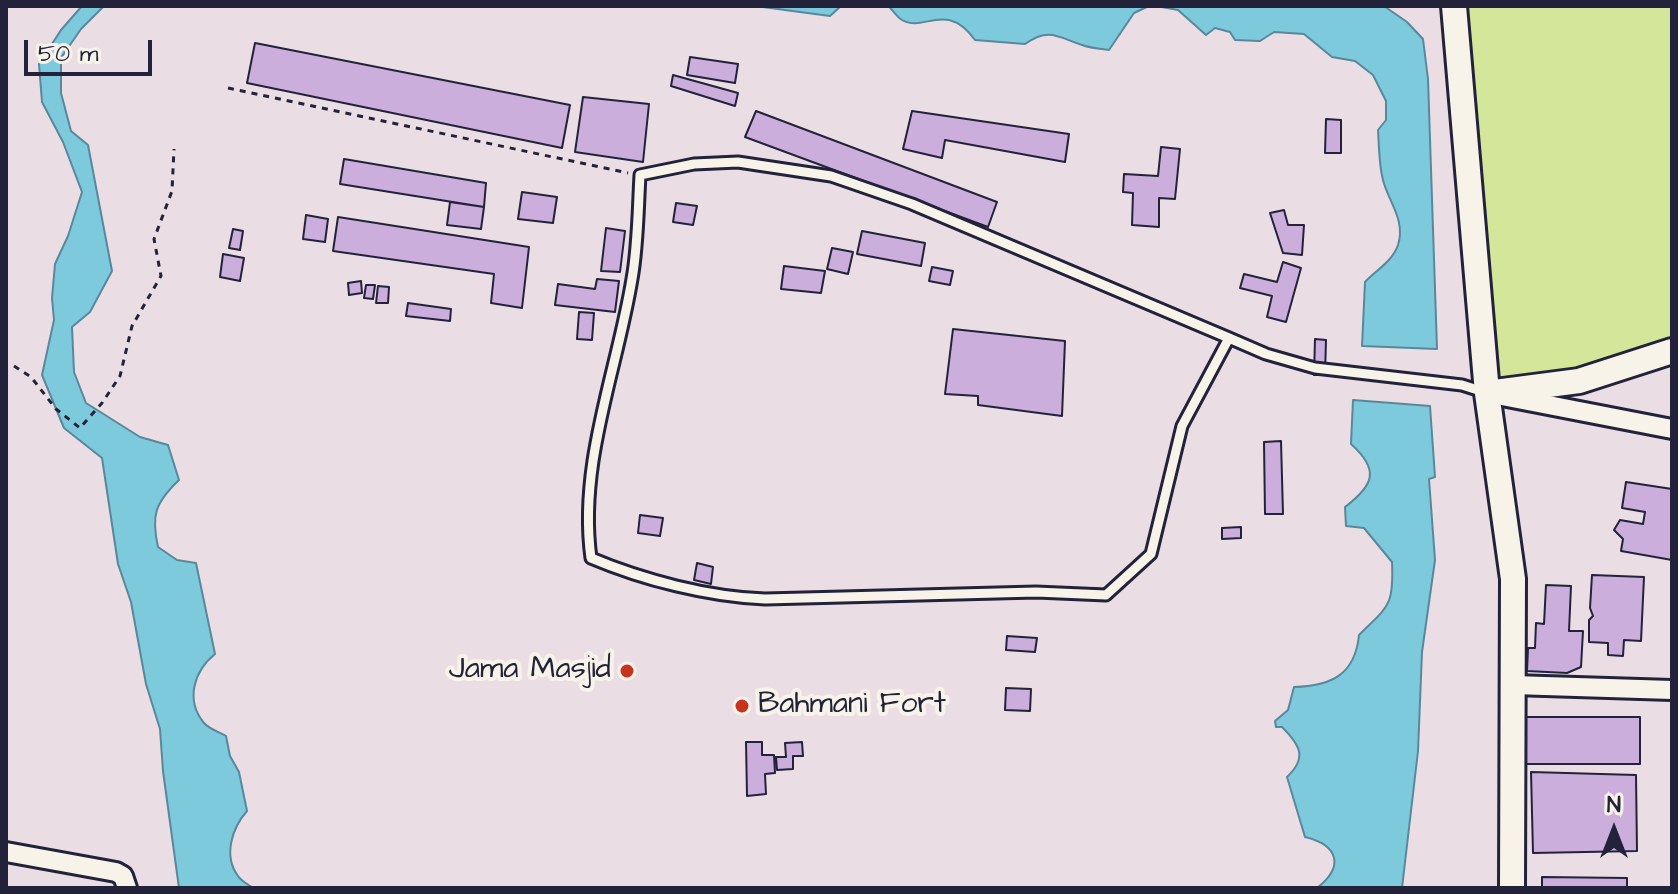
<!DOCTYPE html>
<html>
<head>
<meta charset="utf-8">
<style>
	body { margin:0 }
	#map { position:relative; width:1678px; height:894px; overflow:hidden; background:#eadee4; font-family:"Architects Daughter",sans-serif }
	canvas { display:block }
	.frame { position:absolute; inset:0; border:8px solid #22223b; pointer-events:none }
	.north { position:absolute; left:1574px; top:790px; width:80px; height:80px; -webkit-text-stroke:6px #f7f3e8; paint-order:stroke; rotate:0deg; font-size:22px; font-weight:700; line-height:32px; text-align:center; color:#22223b }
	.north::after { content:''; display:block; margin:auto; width:28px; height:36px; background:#22223b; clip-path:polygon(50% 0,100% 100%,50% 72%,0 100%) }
	.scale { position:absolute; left:24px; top:40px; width:128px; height:36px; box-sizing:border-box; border:4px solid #22223b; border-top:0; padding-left:10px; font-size:24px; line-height:28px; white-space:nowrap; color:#22223b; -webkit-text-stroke:6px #f7f3e8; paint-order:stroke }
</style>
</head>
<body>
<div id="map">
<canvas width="1678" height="894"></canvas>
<div class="frame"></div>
<div class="north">N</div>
<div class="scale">50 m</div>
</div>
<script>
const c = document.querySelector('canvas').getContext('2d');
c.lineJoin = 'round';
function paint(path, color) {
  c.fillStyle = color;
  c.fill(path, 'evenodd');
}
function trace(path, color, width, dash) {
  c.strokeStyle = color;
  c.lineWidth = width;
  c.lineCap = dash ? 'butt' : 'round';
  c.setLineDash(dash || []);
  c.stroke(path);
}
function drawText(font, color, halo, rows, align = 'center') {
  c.font = font + ' "Architects Daughter",sans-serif';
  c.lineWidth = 8;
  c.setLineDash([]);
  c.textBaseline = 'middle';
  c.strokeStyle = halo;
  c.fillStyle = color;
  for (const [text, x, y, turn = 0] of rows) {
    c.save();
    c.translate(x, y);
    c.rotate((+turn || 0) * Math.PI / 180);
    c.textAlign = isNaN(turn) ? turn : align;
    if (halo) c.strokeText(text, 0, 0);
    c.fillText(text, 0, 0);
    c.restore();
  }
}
const green = new Path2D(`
	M1468,6H1672V340L1569,370L1497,376Z`);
const water = new Path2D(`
	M82,6H104L81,29L61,58V93L71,131L88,145L112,271L90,312L72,327L74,372L86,403L140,437L168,445L179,480C155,503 151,515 158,547L177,560L196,563L215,654C194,671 185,700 204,723C209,729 219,732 226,736L230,756L239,772L247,811C232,828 223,856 238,876C241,881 249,885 253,888H179L163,771L160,729L146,684L131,602L118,564L102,458L64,428L42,375L54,320L52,298L55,264L68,236L82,192L63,142L42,102L39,64L61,30Z
	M755,6H841L830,16Z
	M888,6H1149L1134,13L1109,50C1100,49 1090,48 1082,45C1058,37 1049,27 1025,44L975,40C946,0 924,33 902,20C897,17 893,10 888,6Z
	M1156,6H1384L1407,22L1423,39L1428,79L1437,349L1362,346L1365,282C1376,270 1392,262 1398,245C1406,220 1388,201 1383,180C1379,165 1379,146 1378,130L1386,120V101L1373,75L1355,61L1332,57L1304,34L1274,32L1260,41L1235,40L1230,32L1215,28L1206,35L1178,10Z
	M1353,400L1430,406L1435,477L1429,479L1435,560L1422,652L1418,751L1402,888H1317C1345,866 1338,845 1305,837L1287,777C1307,758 1301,746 1282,727H1276L1275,721L1288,710L1294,687C1331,686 1355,675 1359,635C1388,606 1394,607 1392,562L1364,528L1346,526L1345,507C1374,485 1380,470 1351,444Z`);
const building = new Path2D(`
	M255,43L570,105L562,148L247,83Z
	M690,57L738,64L735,83L687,75Z
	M673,75L738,93L735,106L671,86Z
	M583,97L649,104L643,162L575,152Z
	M756,111L997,202L988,227L745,137Z
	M912,111L1069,134L1065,162L945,140L942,158L903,149Z
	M1326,119L1341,120V153H1325Z
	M1161,147L1180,149L1175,199L1159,198V227L1132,225L1133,193L1123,192L1124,174L1158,176Z
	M344,159L486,183L484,207L340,184Z
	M522,192L557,197L553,223L518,219Z
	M450,202L484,207L481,229L447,225Z
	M676,203L697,206L693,225L673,222Z
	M1284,210L1288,225H1304L1302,255L1283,253L1270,213Z
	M306,215L328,219L325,242L303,239Z
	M338,217L529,247L522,308L491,303L494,274L333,251Z
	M606,228L625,231L620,272L601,271Z
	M233,229L243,231L240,250L229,248Z
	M862,231L925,243L921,266L857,254Z
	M832,248L853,252L848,274L827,269Z
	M223,254L244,258L240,281L220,277Z
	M1283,262L1301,268L1286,322L1267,317L1272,296L1240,288L1244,274L1277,282Z
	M784,266L825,271L821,293L781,289Z
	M932,267L953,271L950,285L929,281Z
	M597,279L619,281L615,312L555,305L558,284L595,289Z
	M361,281L362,293L349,295L348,283Z
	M366,285H375L373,299L364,298Z
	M378,286L389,287L388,303H376Z
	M408,303L451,309L450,321L406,316Z
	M579,312L594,313L592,340L577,339Z
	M953,329L1065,341L1062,416L978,405V396L945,394Z
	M1315,339L1326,340L1325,375H1314Z
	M1281,441L1283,514H1265L1264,442Z
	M1626,482L1672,489V560L1621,551L1623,539L1614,530L1620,520L1643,524L1645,512L1622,508Z
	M640,515L663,518L660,536L638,533Z
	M1241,527V538L1222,539V528Z
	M697,563L713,567L711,584L694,580Z
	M1592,575L1644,577L1641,641L1624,640L1623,656L1608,655V643L1589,642V620L1593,616L1590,608Z
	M1546,585L1571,586L1569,631H1583L1581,667L1567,673L1527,671L1528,648H1535L1536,623L1544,624Z
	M1007,636L1037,638L1035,652L1006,650Z
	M1006,688L1031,689L1030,711L1005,710Z
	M1526,717H1640V764H1526Z
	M746,742H762V755H774L775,773L765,774L766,794L747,796Z
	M802,742L803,756H793V769L777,770L776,757H786L785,743Z
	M1531,772L1636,775L1637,851L1533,853Z
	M1542,877L1627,878V888H1542Z`);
const path = new Path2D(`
	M228,88L628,173
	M14,366L31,377L56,409L80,428L102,403L120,376L132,326L161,276L154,239L172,191L174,149`);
const lane = new Path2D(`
	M1229,338L1182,426L1151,554L1106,595L1036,592L765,599C709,597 643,580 591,558C578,464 617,371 632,279C638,246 638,210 640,175L694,164L738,162L831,176L912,204L1229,338L1266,354L1315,368L1462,385L1484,392`);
const street = new Path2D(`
	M1502,396L1672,429
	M1513,685L1672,690
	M6,852L116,872L123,876L127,888`);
const secondary = new Path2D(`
	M1454,6L1487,393L1513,579L1512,888
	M1487,393L1579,381L1672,351`);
const markers = [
	[627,671,8,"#c8321e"],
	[742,706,8,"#c8321e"]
];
const poiNames = [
	["Jama Masjid",611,671],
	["Bahmani Fort",758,706,"left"]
];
paint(green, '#d4e69a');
paint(water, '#7ecadd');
trace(water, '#59879c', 2);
paint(building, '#cbaedb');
trace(building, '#22223b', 2);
trace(lane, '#22223b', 15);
trace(street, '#22223b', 24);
trace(secondary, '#22223b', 30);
trace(path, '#22223b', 3, [6, 6]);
trace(lane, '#f7f3e8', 9);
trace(street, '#f7f3e8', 18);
trace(secondary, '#f7f3e8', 24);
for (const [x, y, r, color] of markers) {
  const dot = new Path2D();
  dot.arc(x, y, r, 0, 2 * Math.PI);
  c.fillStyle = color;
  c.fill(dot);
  trace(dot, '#f7f3e8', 3);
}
drawText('30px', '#22223b', '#f7f3e8', poiNames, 'right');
</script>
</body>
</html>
